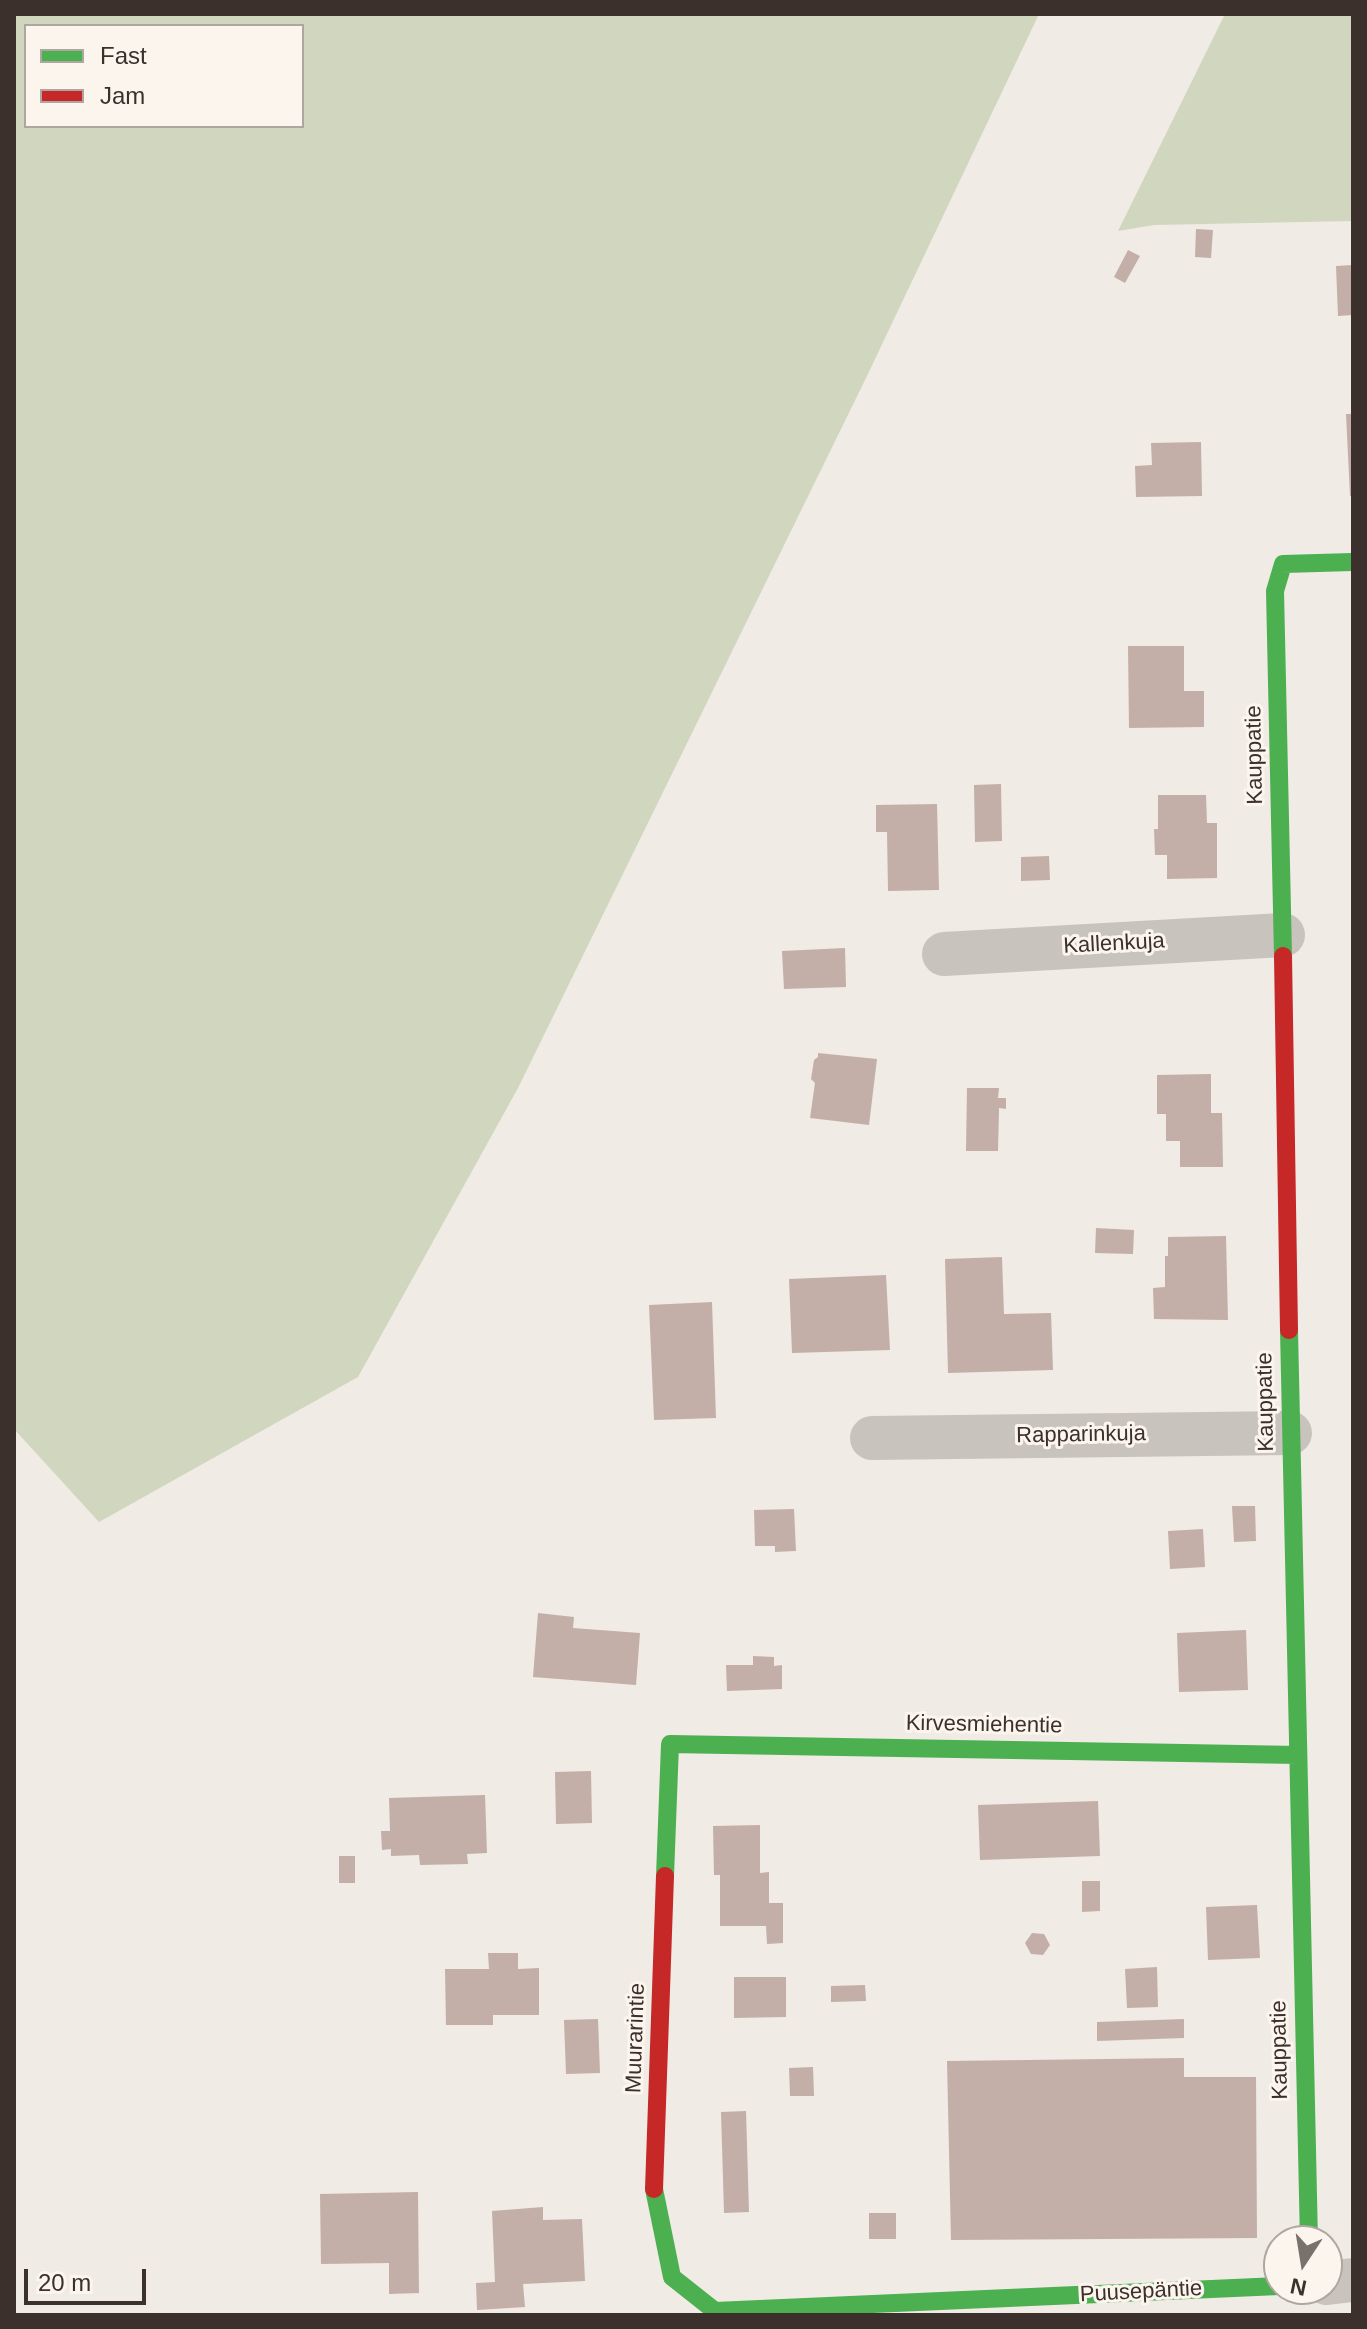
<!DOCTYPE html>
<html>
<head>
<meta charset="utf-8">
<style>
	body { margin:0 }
	#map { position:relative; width:1367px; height:2329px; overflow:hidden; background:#f0ebe5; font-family:Helvetica,sans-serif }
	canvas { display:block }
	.frame { position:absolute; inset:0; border:16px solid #3b302b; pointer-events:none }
	.legend { position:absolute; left:24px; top:24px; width:280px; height:104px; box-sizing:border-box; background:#fbf5ee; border:2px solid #aea6a0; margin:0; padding:10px 14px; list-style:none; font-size:24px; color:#3b302b }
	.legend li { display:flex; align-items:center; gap:16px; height:40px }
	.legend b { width:40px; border:2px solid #aea6a0 }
	.north { position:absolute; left:1263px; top:2225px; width:80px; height:80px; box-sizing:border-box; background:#fbf5ee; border:2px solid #aea6a0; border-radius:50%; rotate:192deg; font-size:22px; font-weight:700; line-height:32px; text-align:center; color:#3b302b }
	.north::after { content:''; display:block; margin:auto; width:28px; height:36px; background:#7a716c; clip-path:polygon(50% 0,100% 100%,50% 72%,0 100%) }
	.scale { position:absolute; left:24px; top:2269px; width:122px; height:36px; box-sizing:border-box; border:4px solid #3b302b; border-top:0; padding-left:10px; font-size:24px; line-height:28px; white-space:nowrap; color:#3b302b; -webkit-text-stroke:6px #fbf5ee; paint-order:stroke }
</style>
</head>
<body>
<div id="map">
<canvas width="1367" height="2329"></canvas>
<div class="frame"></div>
<ul class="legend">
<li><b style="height:10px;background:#4caf50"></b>Fast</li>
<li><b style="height:10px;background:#c62828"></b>Jam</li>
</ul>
<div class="north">N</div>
<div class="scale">20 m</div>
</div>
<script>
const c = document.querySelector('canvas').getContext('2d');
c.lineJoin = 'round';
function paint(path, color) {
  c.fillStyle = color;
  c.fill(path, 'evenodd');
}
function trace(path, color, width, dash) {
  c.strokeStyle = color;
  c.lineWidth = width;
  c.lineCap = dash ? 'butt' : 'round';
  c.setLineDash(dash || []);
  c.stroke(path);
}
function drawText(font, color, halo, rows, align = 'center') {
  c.font = font + ' Helvetica,sans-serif';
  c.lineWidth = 6;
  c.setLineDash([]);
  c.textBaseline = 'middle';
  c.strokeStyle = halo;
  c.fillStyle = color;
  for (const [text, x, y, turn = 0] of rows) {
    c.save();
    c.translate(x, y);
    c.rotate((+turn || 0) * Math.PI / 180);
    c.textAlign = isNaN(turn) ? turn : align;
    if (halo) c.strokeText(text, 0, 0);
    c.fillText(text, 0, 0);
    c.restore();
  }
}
const green = new Path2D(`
	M14,14H1039L866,378L518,1088L358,1377L99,1522L14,1429ZM26,26H302V126H26Z
	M1225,14H1353V221L1154,225L1118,231Z`);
const building = new Path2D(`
	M1196,229L1213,230L1211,258L1195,257Z
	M1128,250L1140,256L1125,283L1114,277Z
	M1353,265V315L1338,316L1336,266Z
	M1346,414H1353V496H1350Z
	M1201,442L1202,496L1136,497L1135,466L1152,465L1151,443Z
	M1128,646H1184V691H1204V727L1129,728Z
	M1001,784L1002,841L975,842L974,785Z
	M1158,795H1206L1207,823H1217V878L1167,879V855H1155L1154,829H1158Z
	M937,804L939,890L888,891L887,832H876V805Z
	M1049,856L1050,880L1021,881V857Z
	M845,948L846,987L784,989L782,951Z
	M818,1053L877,1059L869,1125L810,1118L815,1083L811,1079L814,1060L818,1057Z
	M1211,1074V1113H1222L1223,1167H1180V1141H1166V1114H1157V1075Z
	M967,1088H999L998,1098H1006V1109L999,1108L998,1151H966Z
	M1096,1228L1134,1230L1133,1254L1095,1253Z
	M1226,1236L1228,1320L1154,1319L1153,1288L1165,1287V1256H1168V1237Z
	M1002,1257L1004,1314L1051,1313L1053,1370L948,1373L945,1259Z
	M886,1275L890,1350L792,1353L789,1279Z
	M712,1302L716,1418L654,1420L649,1305Z
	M1232,1506H1255L1256,1541L1234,1542Z
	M794,1509L796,1551L775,1552V1546H755L754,1510Z
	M1203,1529L1205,1567L1170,1569L1168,1531Z
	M538,1613L574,1617L573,1628L640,1633L636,1685L533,1677Z
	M1246,1630L1248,1690L1179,1692L1177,1633Z
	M753,1656L774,1657V1666L782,1665V1689L727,1691L726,1665H753Z
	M591,1771L592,1823L556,1824L555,1772Z
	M485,1795L487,1853L467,1854L468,1864L420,1865L419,1855L391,1856V1849L382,1850L381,1831H390L389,1798Z
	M1098,1801L1100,1856L980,1860L978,1805Z
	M760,1825V1873L769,1872V1903H783V1943L767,1944L766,1926H720V1875H714L713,1826Z
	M339,1856H355V1883H339Z
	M1082,1881H1100V1911L1082,1912Z
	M1257,1905L1260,1958L1208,1960L1206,1907Z
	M1032,1933L1044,1934L1050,1945L1043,1955L1031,1954L1025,1943Z
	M488,1953H518V1969L539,1968V2015H493V2025H446L445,1969H489Z
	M1157,1967L1158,2007L1127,2008L1125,1969Z
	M734,1977H786V2017L734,2018Z
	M865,1985L866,2001L831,2002V1986Z
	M598,2019L600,2073L566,2074L564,2020Z
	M1184,2019V2038L1097,2041V2022Z
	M1184,2058V2077H1256L1257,2238L951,2240L947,2061Z
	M813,2067L814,2096H790L789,2068Z
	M746,2111L749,2212L724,2213L721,2112Z
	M418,2192L419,2293L389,2294V2263L321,2264L320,2194Z
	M543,2207V2220L582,2219L585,2281L523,2284L525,2307L477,2310L476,2283L495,2282L492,2211Z
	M869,2213H896V2239H869Z`);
const street = new Path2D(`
	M944,954L1283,935
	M872,1438L1290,1433
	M1327,2283L1353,2280`);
const fast = new Path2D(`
	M1283,956L1275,591L1283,564L1353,562
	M1289,1330L1309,2241
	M665,1876L670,1744L1298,1755
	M654,2189L672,2277L715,2311L1279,2286`);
const jam = new Path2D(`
	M1283,956L1289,1330
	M654,2189L665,1876`);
const streetNames = [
	["Kauppatie",1255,755,-91],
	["Kallenkuja",1114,944,-3],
	["Kauppatie",1266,1402,-91],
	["Rapparinkuja",1081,1435,-1],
	["Kirvesmiehentie",984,1725,1],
	["Muurarintie",636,2038,-88],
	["Kauppatie",1280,2050,-91],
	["Puusepäntie",1141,2292,-3]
];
paint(green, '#d1d6bf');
paint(building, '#c3afa7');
trace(street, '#c9c3be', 44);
trace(fast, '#4caf50', 18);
trace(jam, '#c62828', 18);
drawText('22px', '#3b302b', '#fbf5ee', streetNames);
</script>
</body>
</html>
